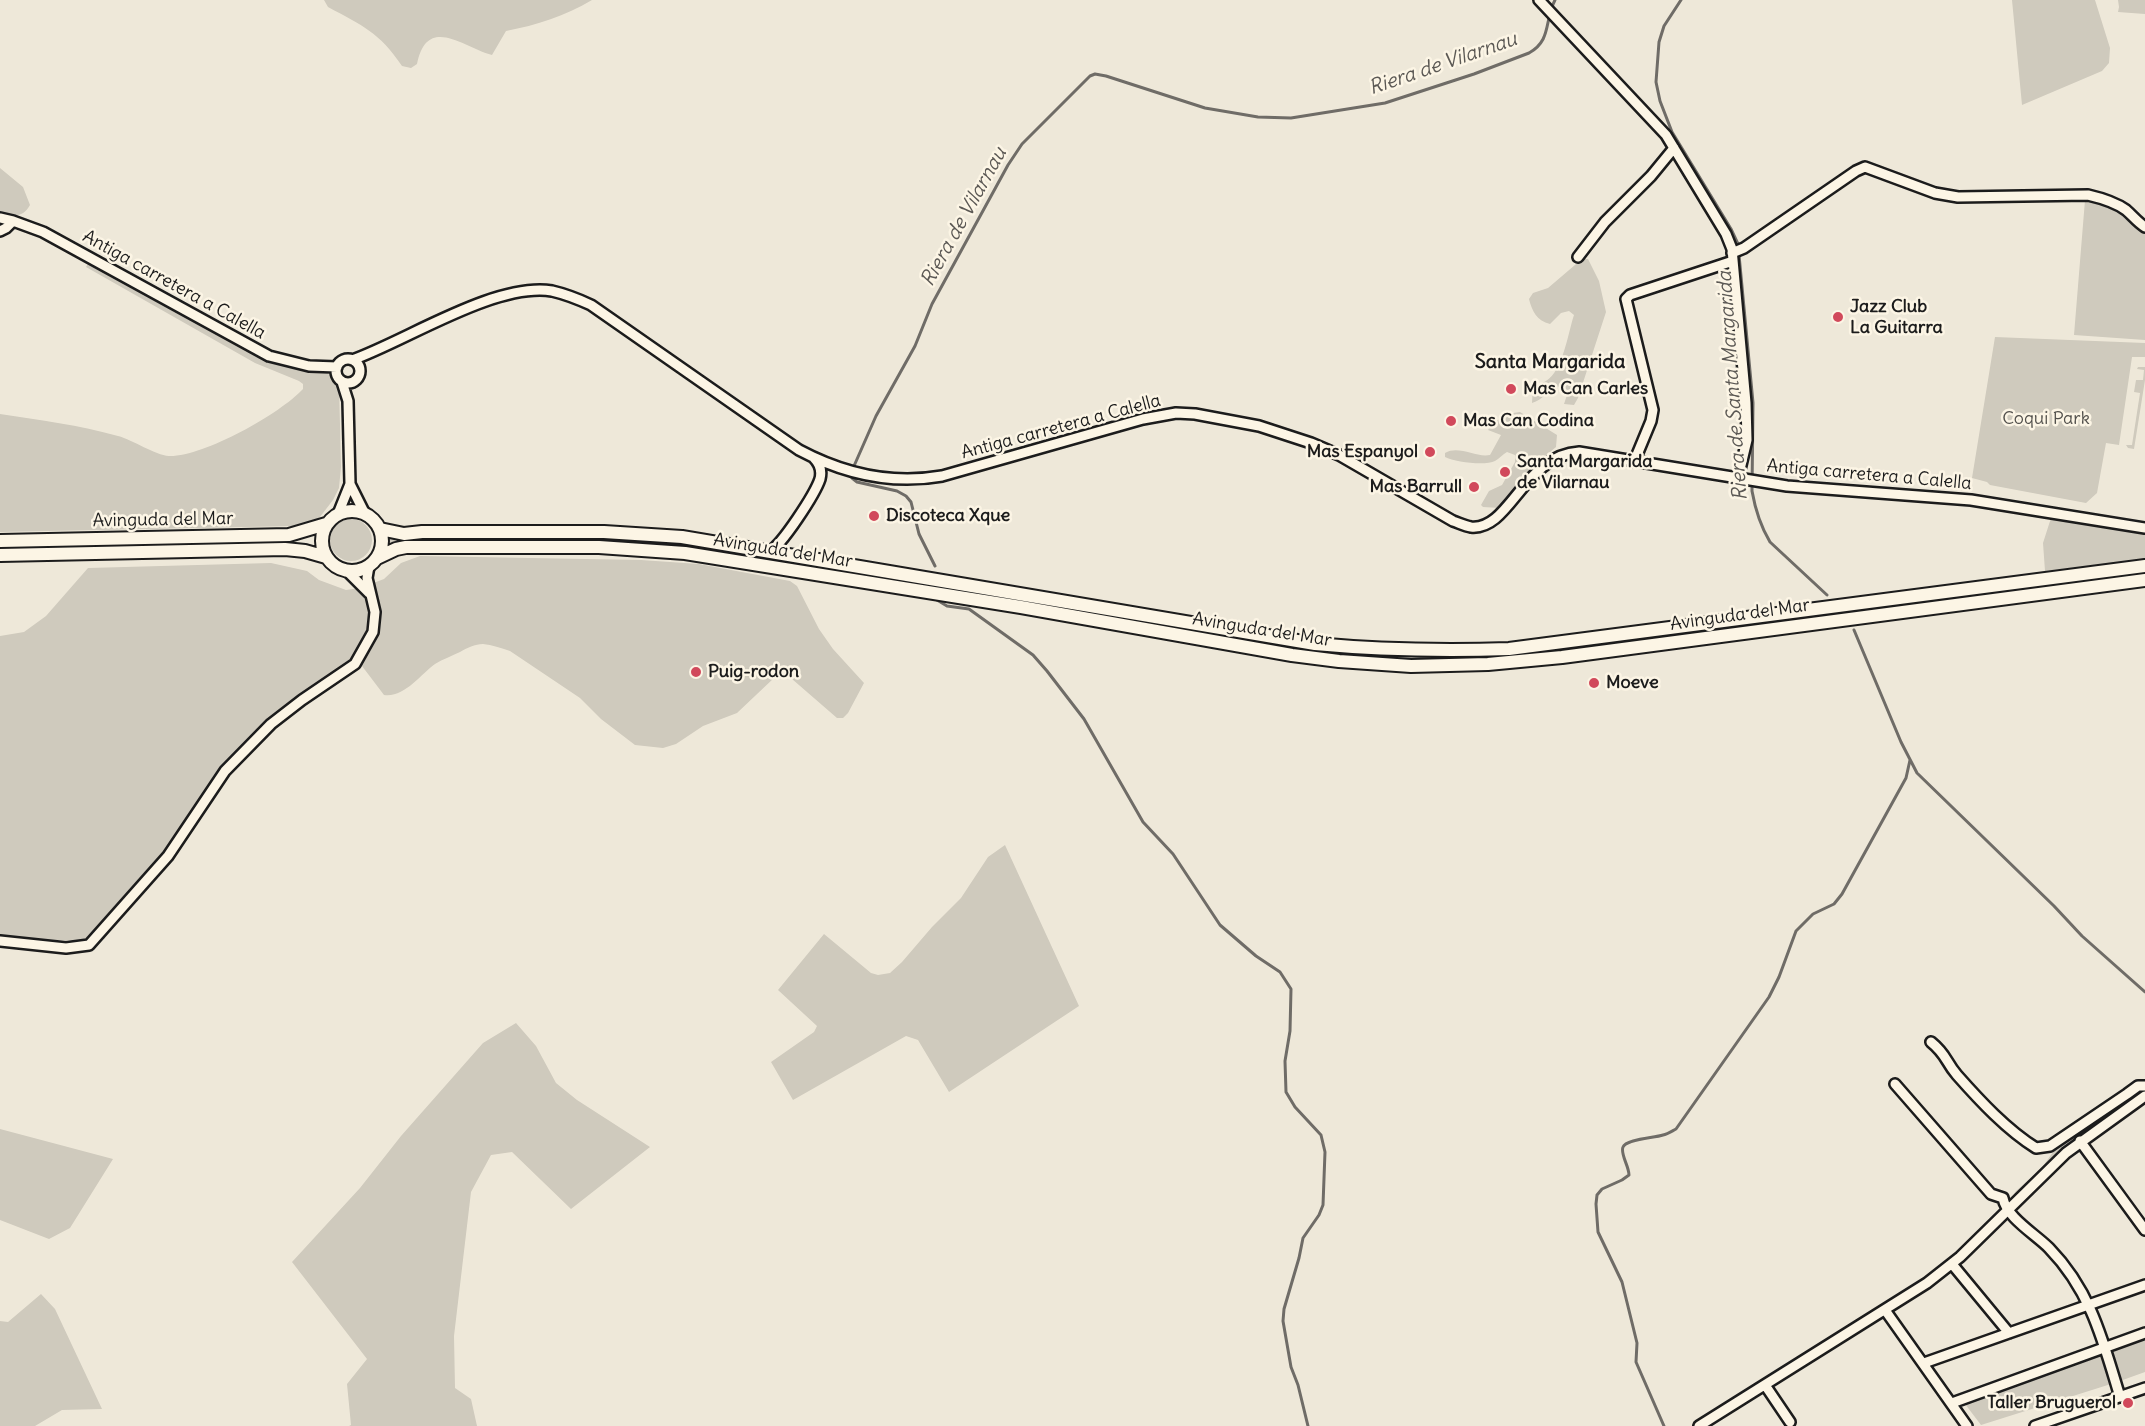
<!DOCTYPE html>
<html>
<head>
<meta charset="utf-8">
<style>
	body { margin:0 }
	canvas { display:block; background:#eee8d9 }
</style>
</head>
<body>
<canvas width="2145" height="1426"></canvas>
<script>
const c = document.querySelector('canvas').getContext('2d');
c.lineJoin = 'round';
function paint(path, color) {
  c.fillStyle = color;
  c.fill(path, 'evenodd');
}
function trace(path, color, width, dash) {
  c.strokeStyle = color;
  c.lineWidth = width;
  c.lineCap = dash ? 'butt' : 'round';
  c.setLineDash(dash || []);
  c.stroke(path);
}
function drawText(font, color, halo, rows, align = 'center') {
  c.font = font + ' Delius,sans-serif';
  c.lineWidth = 5;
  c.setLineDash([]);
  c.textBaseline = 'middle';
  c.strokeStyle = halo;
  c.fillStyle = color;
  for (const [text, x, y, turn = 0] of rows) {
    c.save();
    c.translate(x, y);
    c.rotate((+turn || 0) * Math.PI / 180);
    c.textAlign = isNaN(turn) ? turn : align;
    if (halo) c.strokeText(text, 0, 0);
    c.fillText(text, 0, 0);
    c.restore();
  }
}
const green = new Path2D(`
	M324,0H592C565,16 537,25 506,31L492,55C463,47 427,14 417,64L411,68L402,66C379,32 363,26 328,7Z
	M2012,0H2095L2110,48L2109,63L2102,71L2022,105Z
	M2118,0H2145V14L2118,12L2119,7Z
	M0,168L23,187L30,205C23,218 12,217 0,211Z
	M2085,200C2107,202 2128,216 2145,229V340L2074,335Z
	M1582,259H1588L1599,281L1606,312L1578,398L1574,405L1564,404L1567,395L1565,390L1558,387C1547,390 1543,400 1532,403L1533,386C1537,384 1543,383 1546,381C1563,371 1568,333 1574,315L1569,311L1561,313L1550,324C1537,321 1532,311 1529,299L1533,293L1548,288Z
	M90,260L256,355L326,372L339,383L341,467L339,488L333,500L320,517L310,523L295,526L0,532V414C40,420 79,425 118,436C133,440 155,455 169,456C203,457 280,414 303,389V384L299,381L255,363L86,267Z
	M1995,337L2145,343V357H2132L2119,445L2106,443L2097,493L2086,503L1990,485L1987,482L1972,478Z
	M2138,367H2145V380L2134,449L2128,448L2126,445H2132L2140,393L2134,392L2136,380H2143L2144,370L2137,369Z
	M1520,412L1557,435L1556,447L1537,463L1500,508L1483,507L1481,505L1489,491L1502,485L1515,462V455L1507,452C1503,454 1499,459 1495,461C1485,466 1455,462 1445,457V453C1459,445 1476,458 1490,455L1501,435L1488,430C1498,418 1505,414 1520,412Z
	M2051,518L2145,534V559L2045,571L2043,543Z
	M330 540a21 21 0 1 1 42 0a21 21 0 1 1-42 0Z
	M387,533L518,535L653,539L1062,605L1440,655L2145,570V577L1515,656L1479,659H1406L1286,649L841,571L652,545L535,541L401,542L388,544Z
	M420,556L641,560L699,564L790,581L797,586L819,629L833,649L864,683L848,713L843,718H837L792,679L785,677L774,678L737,713L703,726L676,744L663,748L635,745L601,719L580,698L510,651C501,648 492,645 483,644C475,644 467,648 460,652C452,656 443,659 435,664C420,675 404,698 384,695L362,666L294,709L231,767L104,939L35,941L0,937V636L24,632L46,616L88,568L271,563L307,571L319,580L346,590L360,588L384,579L401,563Z
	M1005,845L1079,1006L949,1092L918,1040L906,1036L793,1100L771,1062L814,1032L817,1026L778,990L824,934L871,973L878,975L890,973L902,962L932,927L961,898L988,857Z
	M516,1023L536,1046L556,1083L577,1100L650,1147L571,1209L512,1152L491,1155L471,1192L454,1336L455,1388L471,1399L477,1426H349L351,1425L347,1384L367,1359L292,1262L360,1188L401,1136L483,1043Z
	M2145,1089L2052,1158L2008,1202L2016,1191L2041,1169L2060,1142L2133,1091Z
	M0,1129L113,1159L70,1228L49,1239L0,1220Z
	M41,1294L55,1309L102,1409L62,1410L35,1426H0V1321L8,1322Z
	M2145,1336V1372L2120,1381L2109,1349Z
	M2101,1352L2111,1384L1981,1425L1962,1400Z`);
const stream = new Path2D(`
	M1681,0L1664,26L1659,42L1656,82L1660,101L1672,132L1731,229L1738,244
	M1739,255L1753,403L1752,491C1755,508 1761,527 1770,542L1827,595
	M854,466L876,416L915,346L932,304L1008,165L1022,144L1090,76L1095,74L1106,76L1205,108L1258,117L1291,118L1385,103L1474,74L1529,53C1552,40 1544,21 1555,0
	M852,478L857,482L897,491L906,496L911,502L919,534L935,566
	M937,600L947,606L969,609L1033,655L1047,671L1084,719L1143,822L1173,854L1220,925L1256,956L1280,972L1291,989L1290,1031L1285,1061L1286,1092L1295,1107L1321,1135L1325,1152L1323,1205L1319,1215L1303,1238L1299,1258L1284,1309L1283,1321L1291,1367L1298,1385L1308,1426
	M1854,630L1901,742L1917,773L2054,906L2082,936L2145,992
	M1664,1426L1636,1362L1637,1343L1622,1282L1598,1232L1596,1204L1597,1195L1602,1189L1622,1180L1629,1175C1629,1166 1620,1154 1623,1147C1626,1139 1654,1138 1663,1135C1668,1134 1672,1131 1676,1129L1769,997L1779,977L1796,931L1813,914L1834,904L1842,894L1906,778L1910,760`);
const minor = new Path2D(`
	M1539,0L1666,135L1726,234L1732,249L1746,403L1747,440L1738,478
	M0,218L13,221L43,232L269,356L309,366L337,367
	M0,231L6,228L13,221
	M1732,253L1744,248L1856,171L1865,167L1935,193L1958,197L2088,195C2101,198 2115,202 2126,210C2133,216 2137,222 2145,227
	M1578,257L1605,222L1651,176L1674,148
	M336 371a12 12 0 1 1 24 0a12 12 0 1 1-24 0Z
	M352,360C406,341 495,282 552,291C565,294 578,299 591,305L799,450C844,474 891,485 942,476L1143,419L1176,413L1195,414L1259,426L1311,443L1339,455L1453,521C1459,523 1465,526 1471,527C1510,531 1524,455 1579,452L1787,486L1971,500L2145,528
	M342,382L348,401L350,484L365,514
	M1634,462L1651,421L1653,410L1626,299L1630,295L1733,261
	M338,514L350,484
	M769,552C782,545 815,494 820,479C822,471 820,464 814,458
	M347,571L369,593
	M0,941L66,948L89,945L168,856L225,771L271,724L302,700L355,664L373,632L375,612L367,578L369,566
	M1931,1042C1947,1055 1945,1061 1957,1075C1980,1101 2007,1130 2036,1148L2050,1146L2127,1094L2138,1086H2145
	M1895,1084L1991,1194L2003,1198C2006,1217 2035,1234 2049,1248C2091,1291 2103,1341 2120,1397
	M2080,1141L2145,1230
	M1952,1264L2009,1333
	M1885,1310L1967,1426
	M1924,1363L2145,1285
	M1765,1385L1790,1422
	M1952,1403L2145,1333
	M1699,1426L1927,1283L1960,1257L2066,1153L2145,1096
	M2035,1426L2145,1388`);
const major = new Path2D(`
	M322 541a30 30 0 1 1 60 0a30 30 0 1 1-60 0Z
	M380,529L404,534L422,532H604L682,537L1315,644C1380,650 1444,651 1509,649L2145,566
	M0,541L289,535L326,524
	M0,555L285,549L305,551L326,557
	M377,558L396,549L406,547H599L685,553L1021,607L1292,655L1339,661L1411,666L1488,664L1562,657L2145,580`);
const markers = [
	[1838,317,6,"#d1495b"],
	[1511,389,6,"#d1495b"],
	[1451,421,6,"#d1495b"],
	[1430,452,6,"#d1495b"],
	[1505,472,6,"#d1495b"],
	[1474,487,6,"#d1495b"],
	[874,516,6,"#d1495b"],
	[696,672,6,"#d1495b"],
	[1594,683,6,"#d1495b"],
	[2128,1403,6,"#d1495b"]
];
const streetNames = [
	["Antiga carretera a Calella",174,285,29],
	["Antiga carretera a Calella",1061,427,-15],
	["Antiga carretera a Calella",1869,475,5],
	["Avinguda del Mar",163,520,-1],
	["Avinguda del Mar",783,551,9],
	["Avinguda del Mar",1740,615,-8],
	["Avinguda del Mar",1262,630,9]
];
const poiNames = [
	["Jazz Club",1850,307],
	["La Guitarra",1850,328],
	["Mas Can Carles",1523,389],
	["Mas Can Codina",1463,421],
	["Mas Espanyol",1418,452,"right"],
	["Santa Margarida",1517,462],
	["de Vilarnau",1517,483],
	["Mas Barrull",1462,487,"right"],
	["Discoteca Xque",886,516],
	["Puig-rodon",708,672],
	["Moeve",1606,683],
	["Taller Bruguerol",2116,1403,"right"]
];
const parkNames = [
	["Coqui Park",2046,419]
];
const waterNames = [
	["Riera de Vilarnau",1443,64,-19],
	["Riera de Vilarnau",964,217,-61],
	["Riera de Santa Margarida",1733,386,-94]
];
const neighbourhoodNames = [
	["Santa Margarida",1550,362]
];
paint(green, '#cfcabd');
trace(stream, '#6f6c67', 3);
trace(minor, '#1c1c1c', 14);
trace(major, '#1c1c1c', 16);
trace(minor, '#fcf5e5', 9);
trace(major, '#fcf5e5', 12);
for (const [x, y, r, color] of markers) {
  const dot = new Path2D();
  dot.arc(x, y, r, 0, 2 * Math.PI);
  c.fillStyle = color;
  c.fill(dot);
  trace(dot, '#fcf5e5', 2);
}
drawText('18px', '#1c1c1c', '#fcf5e5', streetNames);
drawText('bold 18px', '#1c1c1c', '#fcf5e5', poiNames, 'left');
drawText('18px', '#52504c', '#fcf5e5', parkNames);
drawText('italic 20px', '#5b5854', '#fcf5e5', waterNames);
drawText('bold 20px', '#1c1c1c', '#fcf5e5', neighbourhoodNames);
</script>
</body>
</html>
